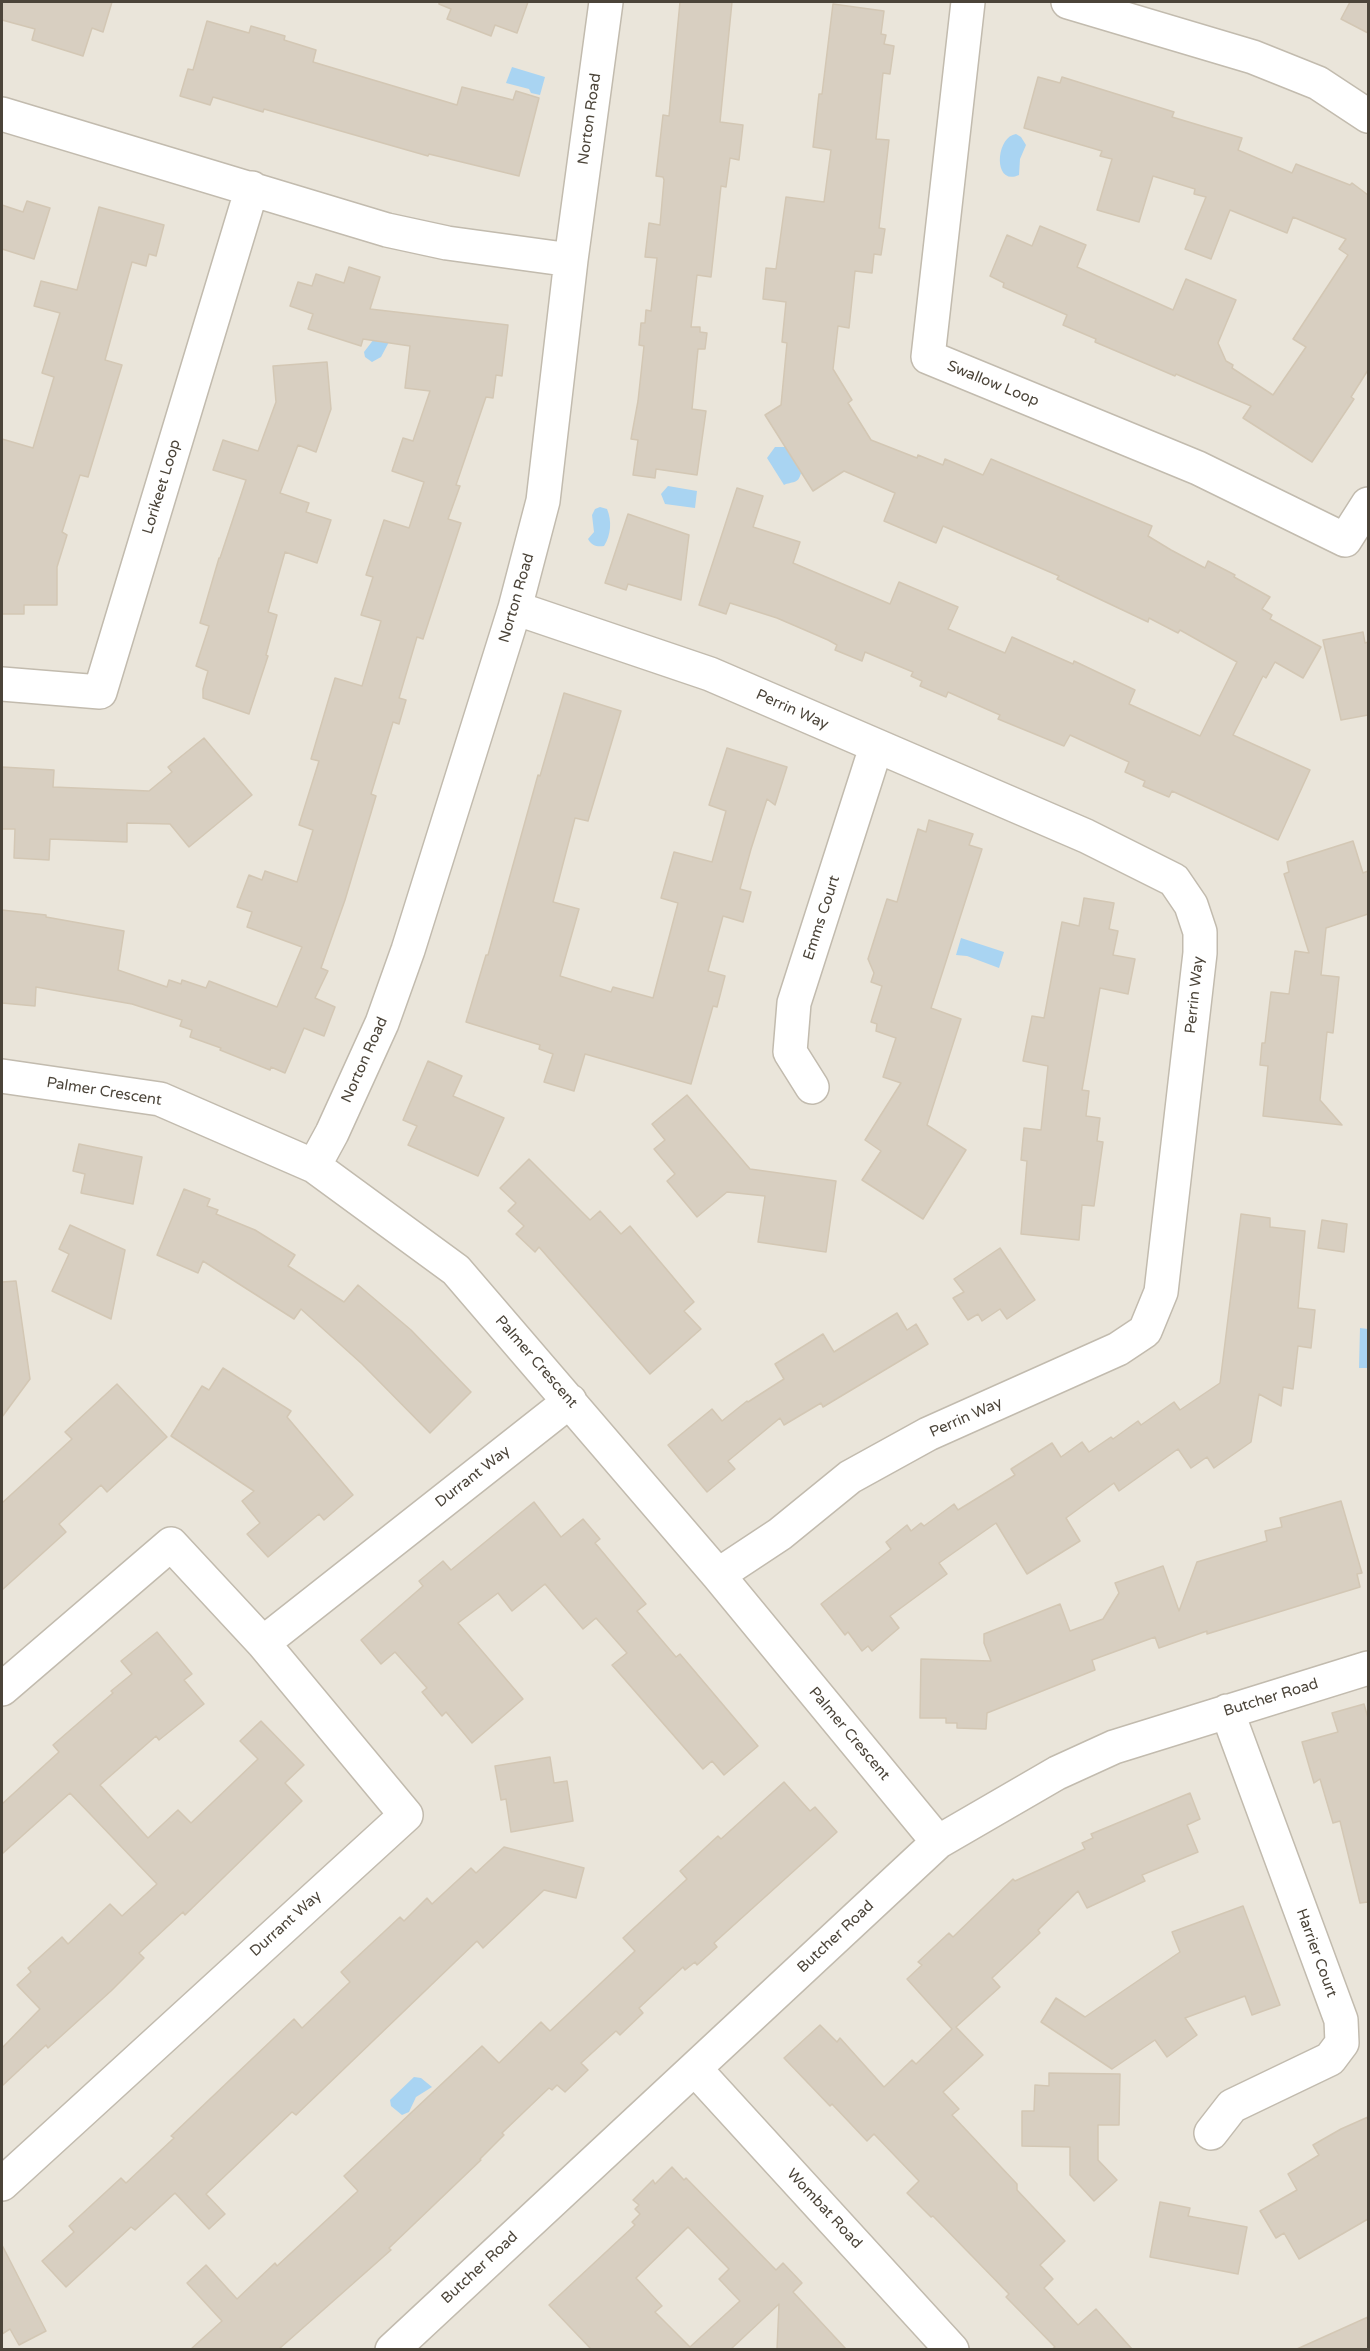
<!DOCTYPE html>
<html>
<head>
<meta charset="utf-8">
<style>
	body { margin:0 }
	#map { position:relative; width:1370px; height:2351px; overflow:hidden; background:#f6f3ec; font-family:"Varela Round",sans-serif }
	canvas { display:block }
	.frame { position:absolute; inset:0; border:3px solid #4b4439; pointer-events:none }
</style>
</head>
<body>
<div id="map">
<canvas width="1370" height="2351"></canvas>
<div class="frame"></div>
</div>
<script>
const c = document.querySelector('canvas').getContext('2d');
c.lineJoin = 'round';
function paint(path, color) {
  c.fillStyle = color;
  c.fill(path, 'evenodd');
}
function trace(path, color, width, dash) {
  c.strokeStyle = color;
  c.lineWidth = width;
  c.lineCap = dash ? 'butt' : 'round';
  c.setLineDash(dash || []);
  c.stroke(path);
}
function drawText(font, color, halo, rows, align = 'center') {
  c.font = font + ' "Varela Round",sans-serif';
  c.lineWidth = 4.5;
  c.setLineDash([]);
  c.textBaseline = 'middle';
  c.strokeStyle = halo;
  c.fillStyle = color;
  for (const [text, x, y, turn = 0] of rows) {
    c.save();
    c.translate(x, y);
    c.rotate((+turn || 0) * Math.PI / 180);
    c.textAlign = isNaN(turn) ? turn : align;
    if (halo) c.strokeText(text, 0, 0);
    c.fillText(text, 0, 0);
    c.restore();
  }
}
const residential = new Path2D(`
	M2,2H1368V2349H2Z`);
const water = new Path2D(`
	M512,67L545,77L540,95L531,93L529,89L506,83Z
	M1016,134L1021,137L1026,145L1020,159L1019,175C993,187 995,137 1016,134Z
	M374,339L390,340L381,357L372,362L365,357L364,352Z
	M775,447H785L801,473C798,485 792,481 784,485L767,458Z
	M668,486L697,491L695,508L665,504L661,494Z
	M600,507L607,509C612,521 611,535 604,546C597,547 592,546 588,539L594,532L592,515L595,509Z
	M961,938L1004,952L999,968L967,956L956,955Z
	M1360,1328L1368,1329V1368H1359Z
	M414,2077L421,2078L432,2087L416,2097L409,2112L402,2115L391,2106L390,2100Z`);
const building = new Path2D(`
	M2,2H112L103,32L92,28L83,56L32,40L35,29L2,20Z
	M439,2H528L517,33L495,25L491,36L447,19L451,9L439,4Z
	M680,2H732L720,122L743,125L739,160L730,158L726,187L721,186L711,277L697,275L691,327H700V332L707,333L705,349H698L692,409L706,411L697,475L656,469L655,478L633,475L638,440L631,439L638,401L644,346L639,345L641,323H645L646,310L651,311L657,258L645,257L649,223L660,225L664,180L663,177L656,176L663,115L669,116Z
	M1350,2H1368V33L1341,19Z
	M833,4L884,11L881,34L886,35L884,44L894,46L890,74L883,73L876,139L889,140L879,228L885,229L881,255L874,254L872,273L855,271L849,328L838,326L833,369L852,400L848,403L871,440L917,458L918,455L943,465L945,459L983,475L991,459L1152,526L1148,536L1171,550L1205,568L1208,561L1235,575L1234,577L1270,597L1262,609L1272,615L1270,619L1321,647L1303,678L1275,662L1266,678L1263,676L1233,735L1310,770L1278,840L1172,791L1169,797L1143,786L1145,781L1125,772L1129,762L1070,735L1064,746L998,719L1000,715L948,692L946,697L920,686L922,681L911,676L913,672L865,652L862,661L835,650L837,645L828,640L777,618L730,603L726,614L699,605L737,488L763,496L753,527L800,542L793,563L890,604L899,582L958,607L948,629L1005,653L1012,637L1073,664L1074,661L1135,690L1129,704L1200,736L1237,662L1180,630L1178,633L1149,618L1148,622L1057,579L1059,576L943,526L936,543L884,521L895,493L844,471L813,491L765,415L781,405L787,343L782,342L786,302L763,299L766,268L776,269L786,197L824,202L831,150L813,147L819,94H822Z
	M207,21L249,33L251,26L285,36L284,40L316,50L313,62L457,105L462,87L513,100L516,91L539,98L519,176L429,154L428,156L264,109L263,112L213,97L210,105L180,96L188,69L193,70Z
	M1038,77L1060,83L1062,77L1174,112L1172,117L1242,138L1238,150L1292,173L1296,164L1350,185L1352,183L1368,195V370L1351,397L1354,399L1312,462L1243,418L1251,406L1176,374L1175,376L1095,342L1096,339L1063,325L1067,315L1003,287L1004,283L990,276L1007,235L1032,246L1040,226L1086,245L1077,267L1173,310L1186,279L1236,300L1218,343L1226,361L1233,365L1232,368L1273,395L1306,347L1293,339L1348,255L1339,249L1346,239L1293,217L1287,233L1230,210L1211,259L1185,249L1206,197L1194,194L1195,189L1153,176L1139,222L1097,210L1112,159L1100,156L1102,151L1024,128Z
	M27,201L50,208L34,259L2,249V205L23,212Z
	M99,207L164,225L156,256L149,254L146,266L132,262L105,360L122,365L88,477L80,475L62,532L67,535L57,567V605H24V614H2V439L33,448L54,377L42,373L60,313L34,306L41,281L77,290Z
	M349,267L380,277L370,309L508,325L502,376L496,375L493,398L486,397L456,485L460,486L448,519L461,523L423,639L417,637L399,698L406,700L399,724L393,722L371,794L376,796L345,900L321,968L328,971L315,998L335,1007L324,1036L304,1028L285,1073L271,1067L270,1070L220,1050L221,1048L190,1037L192,1030L180,1026L182,1020L132,1004L36,987L35,1006L2,1003V910L46,915V917L124,931L118,970L167,987L169,980L181,984L182,980L206,988L209,981L277,1007L302,947L247,927L252,912L237,907L249,875L262,880L265,871L297,882L313,830L299,825L319,761L311,759L335,678L362,686L381,621L361,615L373,577L366,575L384,520L409,528L424,482L392,471L403,438L413,441L430,391L405,388L410,346L363,339L361,346L308,329L313,314L290,306L298,282L312,286L316,274L344,283Z
	M327,362L331,409L316,452L298,445L280,493L309,503L306,512L331,520L317,563L285,552L268,612L277,615L266,655L268,656L249,714L203,698V689L208,671L196,666L209,626L200,623L219,558H220L246,480L213,470L223,440L258,451L276,402L273,366Z
	M628,514L689,535L681,600L628,584L626,590L605,583Z
	M1363,632L1365,643L1368,642V715L1341,720L1323,640Z
	M564,693L621,711L588,821L575,818L553,902L579,909L560,976L611,992L613,987L653,998L678,903L661,898L674,852L712,862L726,811L709,805L727,748L787,767L775,805L767,799L751,849L740,889L751,892L743,922L723,916L708,971L725,976L717,1007L713,1006L691,1084L585,1054L574,1091L544,1082L553,1054L539,1049L540,1045L466,1022L486,955H488L538,775L540,776Z
	M204,738L252,795L189,847L170,824L127,823V842L50,839L49,860L14,858L15,829H2V767L54,770L53,787L149,791L172,772L168,767Z
	M929,820L973,834L969,845L982,849L931,1008L961,1019L927,1125L966,1150L923,1219L862,1180L881,1151L865,1140L901,1083L883,1077L896,1038L876,1031L877,1024L871,1022L882,986L871,982L874,973L868,959L887,899L897,902L918,829L926,832Z
	M1353,841L1363,873L1368,871V914L1326,928L1321,975L1339,977L1333,1033L1327,1032L1320,1100L1342,1125L1263,1116L1268,1066L1260,1065L1262,1043H1265L1271,992L1289,994L1295,951L1309,953L1284,874L1289,872L1287,862Z
	M1084,898L1114,903L1109,929L1118,931L1113,955L1135,959L1128,994L1100,988L1082,1090L1089,1091L1086,1116L1100,1118L1097,1141L1103,1142L1094,1206L1082,1205L1079,1240L1021,1234L1027,1161L1021,1160L1024,1128L1041,1130L1048,1066L1023,1061L1032,1016L1044,1018L1062,922L1079,926Z
	M428,1061L462,1076L453,1096L504,1118L478,1176L408,1145L417,1126L403,1120Z
	M687,1095L750,1169L836,1181L826,1252L758,1242L765,1196L727,1192L697,1217L667,1181L675,1174L654,1149L665,1140L652,1124Z
	M79,1144L142,1157L133,1204L81,1193L85,1174L73,1171Z
	M529,1159L590,1220L600,1211L621,1234L630,1226L694,1302L684,1311L701,1329L650,1374L539,1247L535,1252L516,1234L524,1226L508,1211L516,1203L500,1188Z
	M184,1189L210,1199L207,1206L218,1210L216,1214L255,1230L295,1255L288,1266L344,1302L358,1285L411,1330L471,1392L430,1433L362,1364L301,1309L294,1319L203,1261L198,1273L157,1255Z
	M1241,1214L1270,1218V1227L1305,1231L1298,1308L1315,1310L1311,1348L1298,1346L1293,1389L1283,1387L1281,1406L1259,1394L1251,1442L1214,1468L1207,1457L1191,1468L1178,1449L1119,1491L1114,1483L1066,1518L1080,1541L1027,1574L996,1523L939,1563L947,1574L890,1616L899,1628L872,1651L868,1646L862,1651L848,1632L845,1635L821,1604L891,1549L886,1542L907,1525L911,1531L921,1523L924,1526L954,1504L958,1510L1015,1475L1011,1469L1052,1443L1061,1457L1082,1442L1089,1452L1111,1437L1113,1439L1138,1421L1141,1425L1174,1402L1180,1410L1220,1383Z
	M1322,1220L1347,1224L1344,1252L1318,1248Z
	M70,1225L125,1250L111,1319L52,1291L69,1254L59,1249Z
	M1000,1248L1035,1300L1007,1319L1000,1309L982,1321L978,1314L968,1320L953,1298L964,1292L954,1279Z
	M16,1281L30,1379L2,1417V1282Z
	M897,1313L907,1330L916,1324L928,1344L823,1407L821,1403L784,1425L780,1418L728,1461L735,1469L707,1492L668,1445L712,1409L722,1421L747,1401L748,1402L784,1379L775,1364L823,1334L834,1352Z
	M223,1368L291,1411L287,1417L353,1495L324,1520L319,1514L268,1557L247,1534L260,1523L242,1501L254,1491L171,1436L202,1386L209,1390Z
	M117,1384L167,1437L107,1492L101,1485L59,1524L66,1532L2,1590V1503L72,1439L65,1432Z
	M1341,1501L1362,1573L1357,1574L1360,1587L1207,1634V1631L1159,1648L1155,1637L1092,1660L1095,1670L987,1713L986,1729L957,1728V1723H946V1718H920L921,1659L991,1661L984,1643V1634L1060,1604L1070,1631L1103,1619L1119,1593L1115,1583L1163,1566L1179,1611L1197,1562L1267,1541L1265,1531L1282,1527L1280,1518Z
	M534,1502L561,1537L583,1519L600,1539L595,1543L646,1604L637,1611L676,1657L680,1654L758,1746L724,1775L712,1761L703,1769L612,1665L627,1653L596,1618L583,1629L545,1584L512,1611L498,1593L458,1623L523,1699L472,1743L446,1712L442,1716L422,1692L427,1688L395,1652L381,1664L361,1640L423,1586L419,1581L443,1561L451,1570Z
	M157,1632L192,1674L184,1680L204,1704L159,1740L156,1736L100,1785L148,1838L178,1810L191,1823L258,1759L240,1741L261,1721L304,1765L285,1783L302,1801L185,1915L183,1912L139,1953L144,1958L111,1991L48,2048L46,2045L2,2086V2048L40,2009L17,1985L31,1972L28,1968L62,1937L68,1944L110,1904L122,1916L157,1884L70,1793L2,1854V1804L59,1752L53,1745L113,1693L111,1691L132,1674L121,1661Z
	M1364,1704L1368,1718V1902L1360,1903L1340,1821L1333,1823L1320,1779L1314,1783L1302,1742L1338,1732L1332,1713Z
	M550,1757L554,1783L567,1781L573,1821L511,1832L506,1799L501,1800L495,1766Z
	M784,1782L810,1811L815,1807L837,1832L714,1943L717,1947L697,1965L695,1962L685,1970L683,1967L639,2008L643,2013L620,2035L616,2031L581,2063L588,2070L565,2092L557,2085L552,2090L549,2088L502,2133L504,2135L480,2159L481,2160L389,2248L391,2250L279,2349H191L222,2321L187,2283L206,2265L237,2299L275,2263L277,2266L358,2191L344,2176L482,2046L499,2063L541,2022L550,2031L635,1951L623,1938L687,1879L680,1871L718,1836L721,1839Z
	M1190,1793L1200,1819L1187,1825L1198,1852L1142,1875L1145,1881L1087,1908L1078,1891L1038,1930L1040,1933L992,1978L1000,1987L956,2027L983,2055L943,2092L959,2109L952,2115L1017,2184V2190L1065,2241L1040,2265L1053,2279L1044,2288L1078,2325L1096,2309L1132,2349H1052L1055,2347L1006,2297L1009,2294L933,2216L931,2217L907,2193L919,2181L874,2134L867,2141L832,2104L830,2106L784,2058L820,2025L837,2042L840,2038L884,2087L912,2060L916,2064L952,2029L907,1979L922,1965L918,1962L949,1933L953,1937L1013,1879L1015,1881L1085,1849L1082,1843L1093,1838L1091,1834Z
	M504,1847L584,1868L576,1898L544,1890L483,1948L477,1941L296,2115L292,2112L206,2194L225,2214L209,2229L175,2193L135,2230L131,2227L66,2287L42,2261L74,2232L69,2226L121,2178L126,2183L174,2138L171,2136L294,2019L302,2028L350,1982L341,1972L400,1917L404,1921L427,1898L432,1904L471,1868L476,1873Z
	M1243,1906L1280,2005L1252,2015L1245,1996L1185,2018L1197,2035L1167,2057L1155,2040L1112,2069L1041,2022L1056,1998L1085,2017L1180,1952L1172,1932Z
	M1049,2073L1120,2074L1119,2125H1098V2160L1117,2180L1094,2201L1070,2175V2147L1022,2146V2111H1034L1035,2085L1049,2086Z
	M1368,2117V2219L1299,2259L1284,2233L1276,2238L1260,2211L1297,2190L1288,2174L1319,2155L1313,2145L1341,2129Z
	M672,2167L684,2180L686,2178L776,2270L783,2263L802,2283L793,2292L846,2349H777L779,2304L731,2349H591L549,2305L635,2225L632,2222L640,2214L635,2209L639,2205L633,2200L653,2180L655,2184ZM688,2227L729,2269L719,2279L740,2301L690,2347L655,2312L662,2306L636,2278Z
	M1160,2202L1190,2208L1188,2216L1247,2227L1238,2274L1150,2257Z
	M2,2245L46,2331L19,2345L10,2329L2,2334Z
	M1368,2317V2349H1297Z`);
const street = new Path2D(`
	M968,2L928,357L1198,468L1345,540L1368,504
	M1068,2L1253,57L1318,83L1368,116
	M2,114L387,230L447,243L571,260
	M515,608L710,674L1086,836L1174,880L1191,905L1200,932V953L1161,1292L1145,1331L1118,1349L928,1434L850,1477L780,1534L718,1575
	M2,684L100,692L252,188
	M2,1076L160,1099L314,1166L456,1270L718,1575L938,1842
	M812,1087L790,1052L794,1003L876,747
	M314,1166L332,1133L382,1023L408,950L515,608L543,501L571,260L606,2
	M263,1643L570,1401
	M2,1689L171,1544L263,1643L406,1815L2,2184
	M695,2069L952,2350
	M1211,2133L1232,2106L1330,2059L1342,2043L1341,2020L1227,1711
	M392,2350L938,1842L1057,1773L1114,1747L1368,1668`);
const streetNames = [
	["Norton Road",590,119,-82],
	["Swallow Loop",993,384,22],
	["Lorikeet Loop",162,487,-73],
	["Norton Road",517,598,-74],
	["Perrin Way",792,710,24],
	["Emms Court",822,918,-72],
	["Perrin Way",1195,995,-84],
	["Norton Road",365,1060,-66],
	["Palmer Crescent",104,1092,9],
	["Palmer Crescent",536,1362,49],
	["Perrin Way",966,1418,-24],
	["Durrant Way",473,1477,-38],
	["Butcher Road",1271,1698,-17],
	["Palmer Crescent",849,1734,50],
	["Durrant Way",286,1924,-42],
	["Butcher Road",836,1937,-43],
	["Harrier Court",1316,1953,70],
	["Wombat Road",824,2209,47],
	["Butcher Road",480,2268,-43]
];
paint(residential, '#eae5da');
paint(water, '#a9d4f2');
paint(building, '#d8cfc1');
trace(building, '#d3c7b4', 1.5);
trace(street, '#c2bbae', 36);
trace(street, '#fff', 33);
drawText('15px', '#4b4439', '#fff', streetNames);
</script>
</body>
</html>
